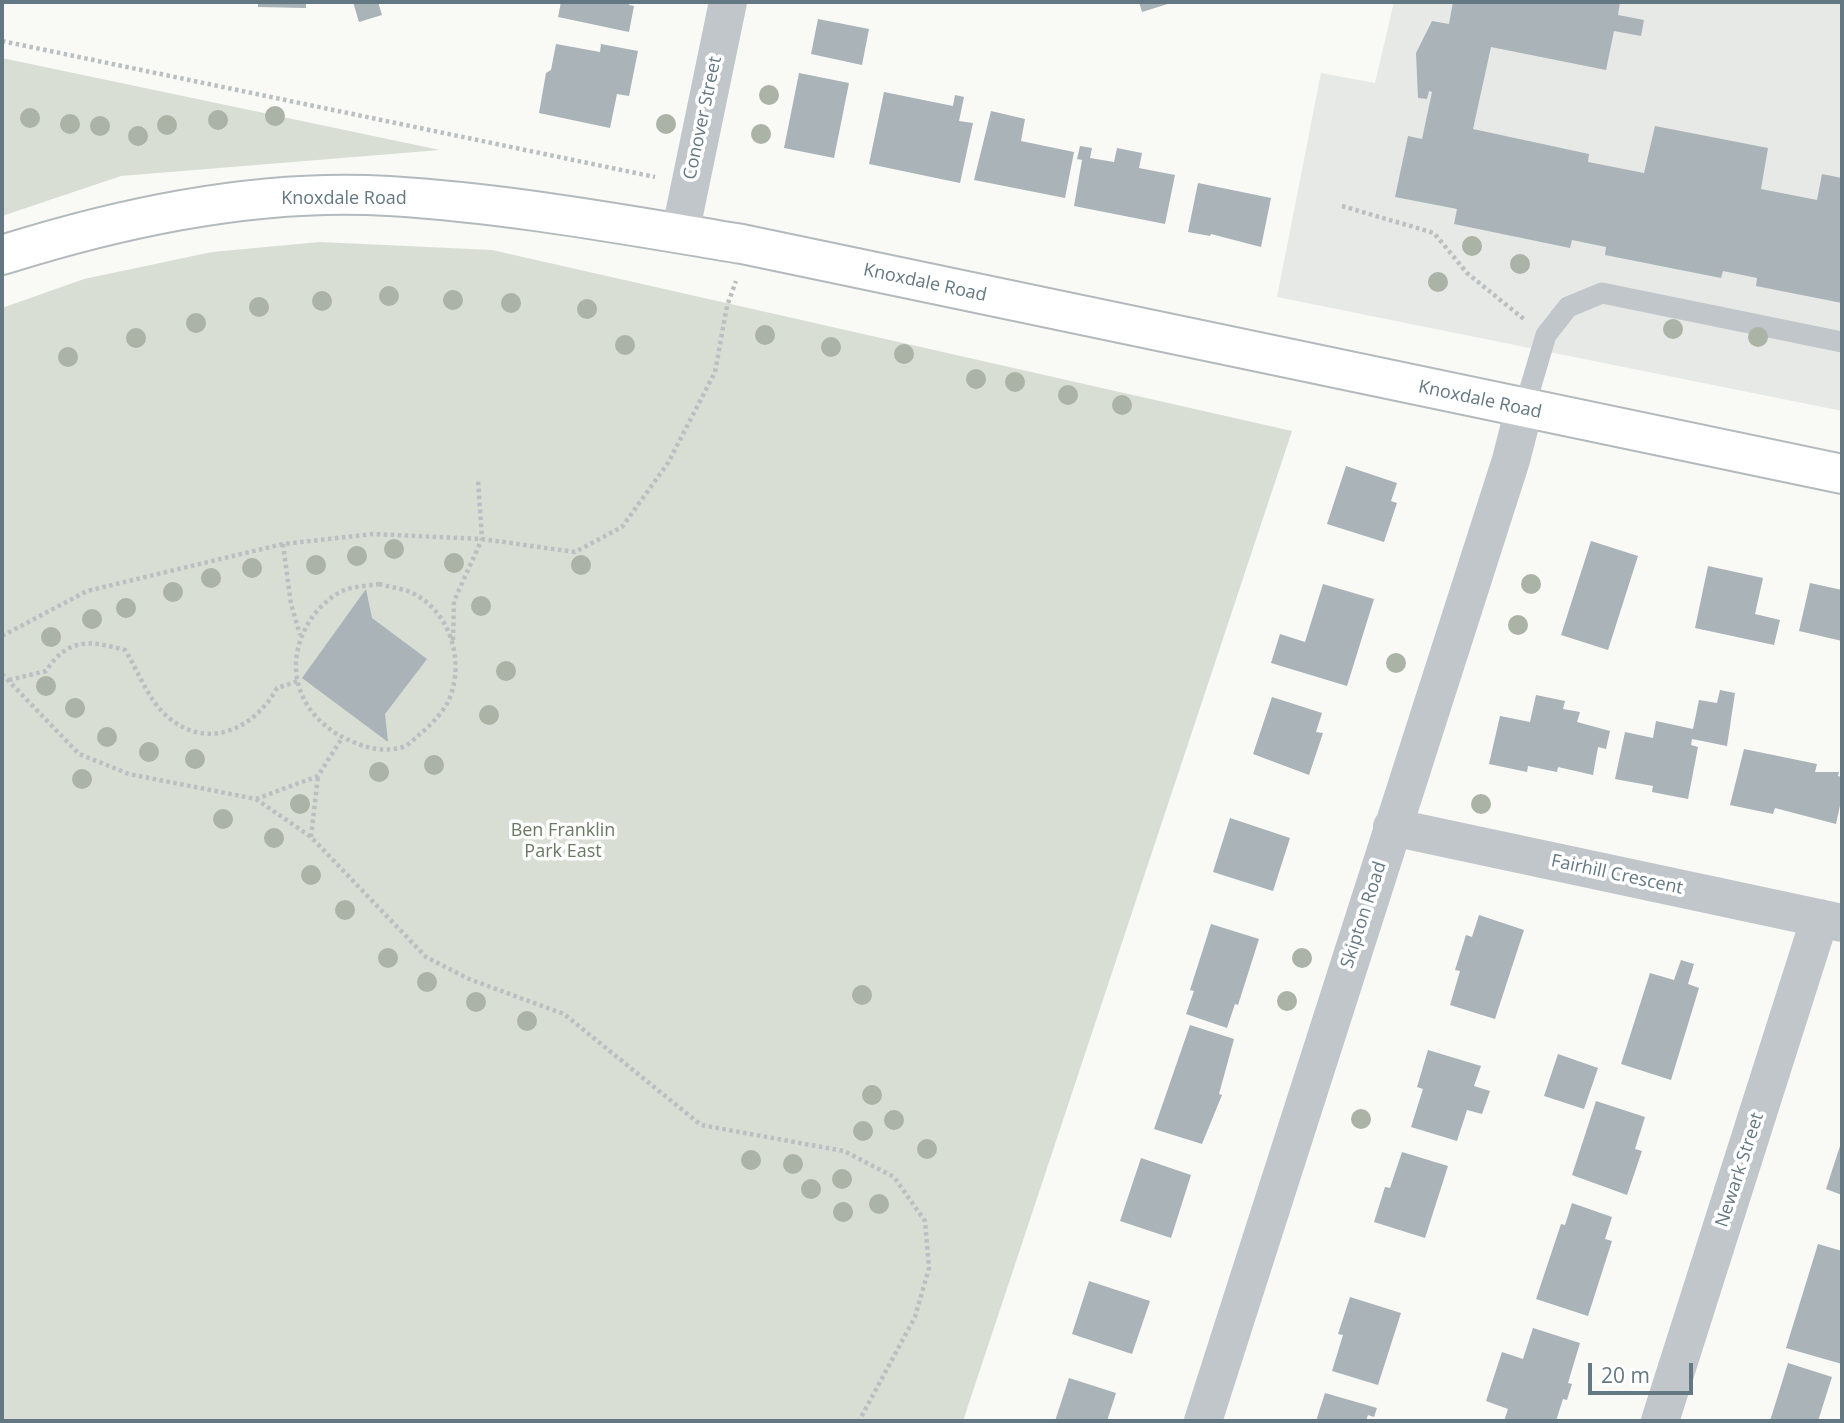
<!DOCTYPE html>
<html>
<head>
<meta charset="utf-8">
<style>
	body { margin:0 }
	#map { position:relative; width:1844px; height:1423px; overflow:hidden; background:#f9f9f6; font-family:"Open Sans",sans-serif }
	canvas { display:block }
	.frame { position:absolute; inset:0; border:4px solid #637882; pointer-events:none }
	.scale { position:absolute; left:1588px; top:1363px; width:105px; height:32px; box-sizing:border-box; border:4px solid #637882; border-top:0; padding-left:9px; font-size:21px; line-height:24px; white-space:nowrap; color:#637882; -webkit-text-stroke:5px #fff; paint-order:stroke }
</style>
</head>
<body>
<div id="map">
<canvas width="1844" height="1423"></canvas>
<div class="frame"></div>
<div class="scale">20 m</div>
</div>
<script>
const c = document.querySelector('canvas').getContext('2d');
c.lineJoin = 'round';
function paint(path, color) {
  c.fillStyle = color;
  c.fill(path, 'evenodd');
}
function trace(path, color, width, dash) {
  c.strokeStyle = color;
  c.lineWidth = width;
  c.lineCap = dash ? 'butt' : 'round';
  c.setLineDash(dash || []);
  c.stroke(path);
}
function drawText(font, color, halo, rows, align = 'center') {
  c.font = font + ' "Open Sans",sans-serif';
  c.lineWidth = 7;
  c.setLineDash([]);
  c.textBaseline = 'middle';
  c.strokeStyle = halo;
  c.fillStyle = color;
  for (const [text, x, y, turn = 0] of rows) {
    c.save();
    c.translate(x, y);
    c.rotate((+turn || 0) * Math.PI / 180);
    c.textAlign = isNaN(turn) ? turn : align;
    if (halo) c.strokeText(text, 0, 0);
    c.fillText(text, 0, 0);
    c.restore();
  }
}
const built = new Path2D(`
	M1394,2H1842V411L1277,297L1321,73L1375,83Z`);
const green = new Path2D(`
	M2,58L440,150L121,176L2,216Z
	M320,242L492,250L1292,431L963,1421H2V308L84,279L212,252Z`);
const building = new Path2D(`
	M258,2H306V8L258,7Z
	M353,2H378L382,15L359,22Z
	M561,2H630L629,5L634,6L629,32L558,17Z
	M1139,2H1174L1142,12Z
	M1453,2H1620L1618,15L1644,20L1641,36L1614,31L1606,70L1491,47L1473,129L1589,154L1588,162L1644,173L1655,126L1768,148L1761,189L1817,200L1822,174L1842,178V303L1756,286L1757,278L1723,271L1721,278L1605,255L1606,247L1572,240L1570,248L1454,224L1457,209L1395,197L1408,136L1422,139L1432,92L1429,91L1427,99L1418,98L1416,53L1432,21L1449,24Z
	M818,19L869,29L862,65L811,54Z
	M556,44L600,52L601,44L638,51L629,96L617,94L610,128L539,113L546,73L551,70Z
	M799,73L849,83L834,158L784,148Z
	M884,92L953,106L955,95L964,97L959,121L973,123L960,183L869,164Z
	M991,111L1025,119L1021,141L1074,152L1065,198L974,180Z
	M1080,146L1092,148L1090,158L1114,162L1117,148L1142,153L1139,168L1175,175L1165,224L1074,206L1082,160L1077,159Z
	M1198,183L1271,198L1261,247L1211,234L1210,236L1188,232Z
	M1346,466L1397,483L1391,501L1397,503L1384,542L1327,524Z
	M1591,541L1638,556L1608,650L1561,635Z
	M1708,566L1763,578L1755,614L1780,620L1774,645L1695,628Z
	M1810,583L1842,590V641L1799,631Z
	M1323,584L1374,599L1347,686L1271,663L1280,634L1305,642Z
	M366,589L372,618L427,659L385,714L388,742L302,678Z
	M1720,690L1735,693L1727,746L1692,739L1691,745L1698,747L1688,799L1652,792L1653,786L1615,779L1625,732L1653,738L1656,721L1693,729L1699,700L1717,703Z
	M1536,695L1565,701L1563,709L1580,712L1577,722L1610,731L1606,749L1598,747L1593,775L1558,767L1557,772L1528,766L1527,772L1489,764L1500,716L1530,722Z
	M1272,697L1322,713L1316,732L1323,733L1309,775L1253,754Z
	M1744,749L1817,764L1815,772H1839L1838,776L1842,777V796L1836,824L1775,808L1773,814L1730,805Z
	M1230,818L1290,838L1273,891L1213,872Z
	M1479,915L1524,930L1495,1019L1450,1005L1460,971L1455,970L1466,935L1472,937Z
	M1211,924L1259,939L1238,1005L1235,1004L1227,1028L1186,1014L1194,991L1190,990Z
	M1681,960L1694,964L1688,984L1699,988L1671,1080L1621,1064L1650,973L1674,980Z
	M1190,1025L1234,1039L1219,1094L1222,1095L1202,1144L1154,1129Z
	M1428,1050L1481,1066L1474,1086L1490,1091L1482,1114L1467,1110L1457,1141L1411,1127L1423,1089L1417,1087Z
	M1558,1054L1598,1068L1584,1109L1544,1096Z
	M1596,1101L1645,1117L1635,1149L1642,1151L1627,1195L1572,1175Z
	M1842,1140V1195L1826,1189Z
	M1402,1152L1448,1166L1425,1238L1374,1222L1385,1187L1390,1188Z
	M1141,1158L1191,1175L1171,1238L1120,1221Z
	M1572,1203L1612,1217L1605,1239L1612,1241L1588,1316L1536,1299L1561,1224L1565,1225Z
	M1818,1244L1842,1251V1364L1786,1348Z
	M1089,1281L1150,1301L1132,1354L1072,1334Z
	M1350,1297L1401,1313L1378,1385L1332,1371L1343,1335L1338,1334Z
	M1533,1328L1580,1343L1568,1383L1572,1384L1567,1400L1563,1399L1556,1421H1504L1508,1409L1486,1401L1502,1352L1523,1359Z
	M1788,1363L1832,1377L1818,1421H1770Z
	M1069,1378L1116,1393L1107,1421H1055Z
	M1325,1393L1377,1408L1374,1417L1368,1415L1366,1421H1316Z`);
const path = new Path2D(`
	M2,41L655,177
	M1342,206L1434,233L1467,273L1525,320
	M283,544L291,604L300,635
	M379,584C389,587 400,588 410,592C451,610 466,663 448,702C442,713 430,726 420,734C415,738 409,745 403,747C387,752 370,749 356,743C302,723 278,669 311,619C319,607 333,594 347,589C357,586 369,586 379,584Z
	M2,636L87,591L283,544L373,534L482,539L575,552L622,527L668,463L715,372L727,306L736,281
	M453,640L454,601L482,539L478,480
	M2,674L79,754L129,774L256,799L311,837L426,957L469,979L564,1014L701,1125L844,1151L894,1177L925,1221L929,1268L915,1317L859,1421
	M9,680L46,671C68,638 88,640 125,650C139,672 148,701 169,718C209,751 255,728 277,688L298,681
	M256,799L318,776L342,738
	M311,837L318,776`);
const lane = new Path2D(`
	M1524,409L1546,335L1568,307L1602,293L1842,342`);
const street = new Path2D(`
	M680,234L728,2
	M1392,827L1842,923
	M1203,1421L1511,460L1524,409
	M1660,1421L1820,918`);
const secondary = new Path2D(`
	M2,255C125,216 259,188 389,196C507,203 626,225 742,244L1842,474`);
const trees = [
	[769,95],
	[275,116],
	[30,118],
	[218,120],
	[70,124],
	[666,124],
	[167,125],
	[100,126],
	[761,134],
	[138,136],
	[1472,246],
	[1520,264],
	[1438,282],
	[389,296],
	[453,300],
	[322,301],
	[511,303],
	[259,307],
	[587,309],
	[196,323],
	[1673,329],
	[765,335],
	[1758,337],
	[136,338],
	[625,345],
	[831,347],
	[904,354],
	[68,357],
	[976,379],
	[1015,382],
	[1068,395],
	[1122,405],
	[394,549],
	[357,556],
	[454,563],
	[316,565],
	[581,565],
	[252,568],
	[211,578],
	[1531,584],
	[173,592],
	[481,606],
	[126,608],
	[92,619],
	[1518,625],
	[51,637],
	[1396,663],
	[506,671],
	[46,686],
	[75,708],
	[489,715],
	[107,737],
	[149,752],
	[195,759],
	[434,765],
	[379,772],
	[82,779],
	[300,804],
	[1481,804],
	[223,819],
	[274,838],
	[311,875],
	[345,910],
	[388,958],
	[1302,958],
	[427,982],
	[862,995],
	[1287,1001],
	[476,1002],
	[527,1021],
	[872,1095],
	[1361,1119],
	[894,1120],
	[863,1131],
	[927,1149],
	[751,1160],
	[793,1164],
	[842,1179],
	[811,1189],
	[879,1204],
	[843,1212]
];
const streetNames = [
	["Conover Street",703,118,-78],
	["Knoxdale Road",344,199],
	["Knoxdale Road",925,283,12],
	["Knoxdale Road",1480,400,12],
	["Fairhill Crescent",1617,875,12],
	["Skipton Road",1364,915,-72],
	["Newark Street",1740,1170,-72]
];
const parkNames = [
	["Ben Franklin",563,831],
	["Park East",563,852]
];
paint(built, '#e7e9e7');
paint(green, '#d9ded5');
paint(building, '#a9b3b8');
trace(secondary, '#b2babe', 42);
trace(path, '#babfc1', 4.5, [3.5, 3.5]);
trace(lane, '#c0c6c9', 21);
trace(street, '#c0c6c9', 38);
trace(secondary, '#fff', 38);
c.fillStyle = '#aab3a5';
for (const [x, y] of trees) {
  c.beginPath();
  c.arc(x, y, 10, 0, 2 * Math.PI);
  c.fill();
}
drawText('18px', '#637882', '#fff', streetNames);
drawText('18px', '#697a63', '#fff', parkNames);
</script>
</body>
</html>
